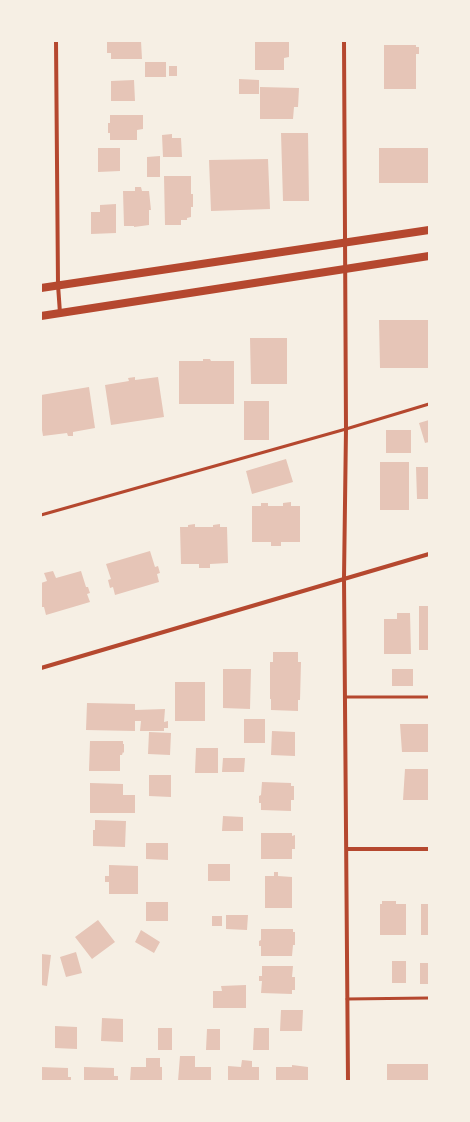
<!DOCTYPE html>
<html>
<head>
<meta charset="utf-8">
<style>
	body { margin:0 }
	#map { position:relative; width:470px; height:1122px; overflow:hidden; background:#f6efe4; font-family:Karla,sans-serif }
	canvas { display:block }
	.frame { position:absolute; inset:0; border:42px solid #f6efe4; pointer-events:none }
</style>
</head>
<body>
<div id="map">
<canvas width="470" height="1122"></canvas>
<div class="frame"></div>
</div>
<script>
const c = document.querySelector('canvas').getContext('2d');
c.lineJoin = 'round';
function paint(path, color) {
  c.fillStyle = color;
  c.fill(path, 'evenodd');
}
function trace(path, color, width, dash) {
  c.strokeStyle = color;
  c.lineWidth = width;
  c.lineCap = dash ? 'butt' : 'round';
  c.setLineDash(dash || []);
  c.stroke(path);
}
const building = new Path2D(`
	M107,41H141L142,59H111V53H107Z
	M255,41H289V57L284,58V70H255Z
	M384,45H416V47H419V54H416V89H384Z
	M145,62H166V77H145Z
	M169,66H177V76H169Z
	M239,79L259,80V94H239Z
	M134,80L135,101H111V81Z
	M260,87L299,88L298,107H294L293,119H260Z
	M110,115H143V129L137,130V140H110V133H108V123H110Z
	M281,133H308L309,201H283Z
	M172,134V138H181L182,157H163L162,135Z
	M98,148H120V171L98,172Z
	M379,148H429V183H379Z
	M160,156V177H147V157Z
	M268,159L270,209L211,211L209,160Z
	M164,176H191V194H193V207H191V217L187,218V220H181V225H165Z
	M135,187H141L142,191H149L151,210H149V225L134,227V226H124L123,191H135Z
	M116,204V233L91,234V212H100V205Z
	M379,320H429V368H380Z
	M250,338H287V384H251Z
	M203,359H210L211,361H234V404H179V361H203Z
	M135,377V380L158,377L164,417L111,425L105,385L129,381L128,378Z
	M89,387L95,428L73,432V436H68L67,433L43,436L41,424V395Z
	M244,401H269V440H244Z
	M429,420V442L425,443L419,423Z
	M386,430H411V453H386Z
	M286,459L293,482L252,494L246,471Z
	M380,462H409V510H380Z
	M416,467H429V499H417Z
	M291,502V506H300V542H281V546H271V542H252V506H261V503H268V506H283V503Z
	M195,524V527H213V525L220,524V527H227L228,563L210,564V568H199V564H181L180,527H188V525Z
	M150,551L155,567L158,566L160,573L157,574L159,582L115,595L113,587L110,588L108,580L111,579L106,564Z
	M53,571L56,578L81,571L86,587H88L90,593L87,594L90,602L46,615L44,607H41V606L42,600L41,583L47,581L44,573Z
	M419,606H429V650H419Z
	M397,613H410L411,654H384V619H397Z
	M273,652H298V662H301L300,700H298V711L271,710V699H270V662H273Z
	M223,669H251L250,709L223,708Z
	M392,669H413V686H392Z
	M175,682H205V721H175Z
	M87,703L135,704V710L165,709L164,722L168,721V728H164V731H140L141,721H135V731L86,730Z
	M244,719H265V743H244Z
	M400,724H429V752H402Z
	M272,731L295,732V756L271,755Z
	M149,732L171,733L170,755L148,754Z
	M90,741H123V744H124V753L123,752L122,755H120V771H89Z
	M196,748H218V773H195Z
	M223,758H245L244,772H222Z
	M405,769H429V800H403Z
	M149,775H171V797L149,796Z
	M262,782L291,783V786H294V800H291V811L261,810V803H259V796L261,795Z
	M90,783L123,784V795H135V813H90Z
	M223,816L243,817V831H222Z
	M95,820L126,821L125,847L93,846V830H95Z
	M261,833H292V836L295,835V849H292V859H261Z
	M146,843H168V860L146,859Z
	M208,864H230V881H208Z
	M109,865L138,866V894H109V882H105V876H109Z
	M274,872H278V876L292,877V908H265V876H274Z
	M382,901H396V904H406V935H380V904H382Z
	M146,902H168V921H146Z
	M421,904H429V935H421Z
	M226,915H248L247,930L226,929Z
	M212,916H222V926H212Z
	M98,920L115,942L92,959L75,937Z
	M261,929H293V932H295V945H293L292,956H261V946H259V941L261,940Z
	M141,930L160,942L154,953L135,942Z
	M76,952L82,973L66,977L60,957Z
	M41,954L51,955L47,986L41,985Z
	M392,961H406V983H392Z
	M420,963H429V984H420Z
	M262,966H293L292,977H295V990H292V994L261,993L262,981H259V976H262Z
	M246,985V1008H213V991H222L221,986Z
	M281,1010H303L302,1031H280Z
	M102,1018L123,1019V1042L101,1041Z
	M55,1026L77,1027V1049L55,1048Z
	M158,1028H172V1050H158Z
	M254,1028H269V1050H253Z
	M207,1029H220V1050H206Z
	M180,1056H195V1067H211V1081H178Z
	M146,1058H160V1067H162V1081H130L131,1067H146Z
	M242,1060L252,1061V1067H259V1081H228V1066L241,1067Z
	M387,1064H429V1081H387Z
	M292,1065L308,1067V1081H276V1067H292Z
	M41,1067L68,1068V1077H71V1081H41Z
	M84,1067L114,1068V1076H118V1081H84Z`);
const service = new Path2D(`
	M41,515L346,429L429,404
	M345,697H429
	M347,999L429,998`);
const minor = new Path2D(`
	M56,41L58,285L60,313
	M344,41L346,429L344,578L348,1081
	M41,668L429,554
	M347,849H429`);
const secondary = new Path2D(`
	M41,288L429,230
	M41,316L429,256`);
paint(building, '#e6c5b7');
trace(service, '#b5482f', 3);
trace(minor, '#b5482f', 4);
trace(secondary, '#b5482f', 8);
</script>
</body>
</html>
